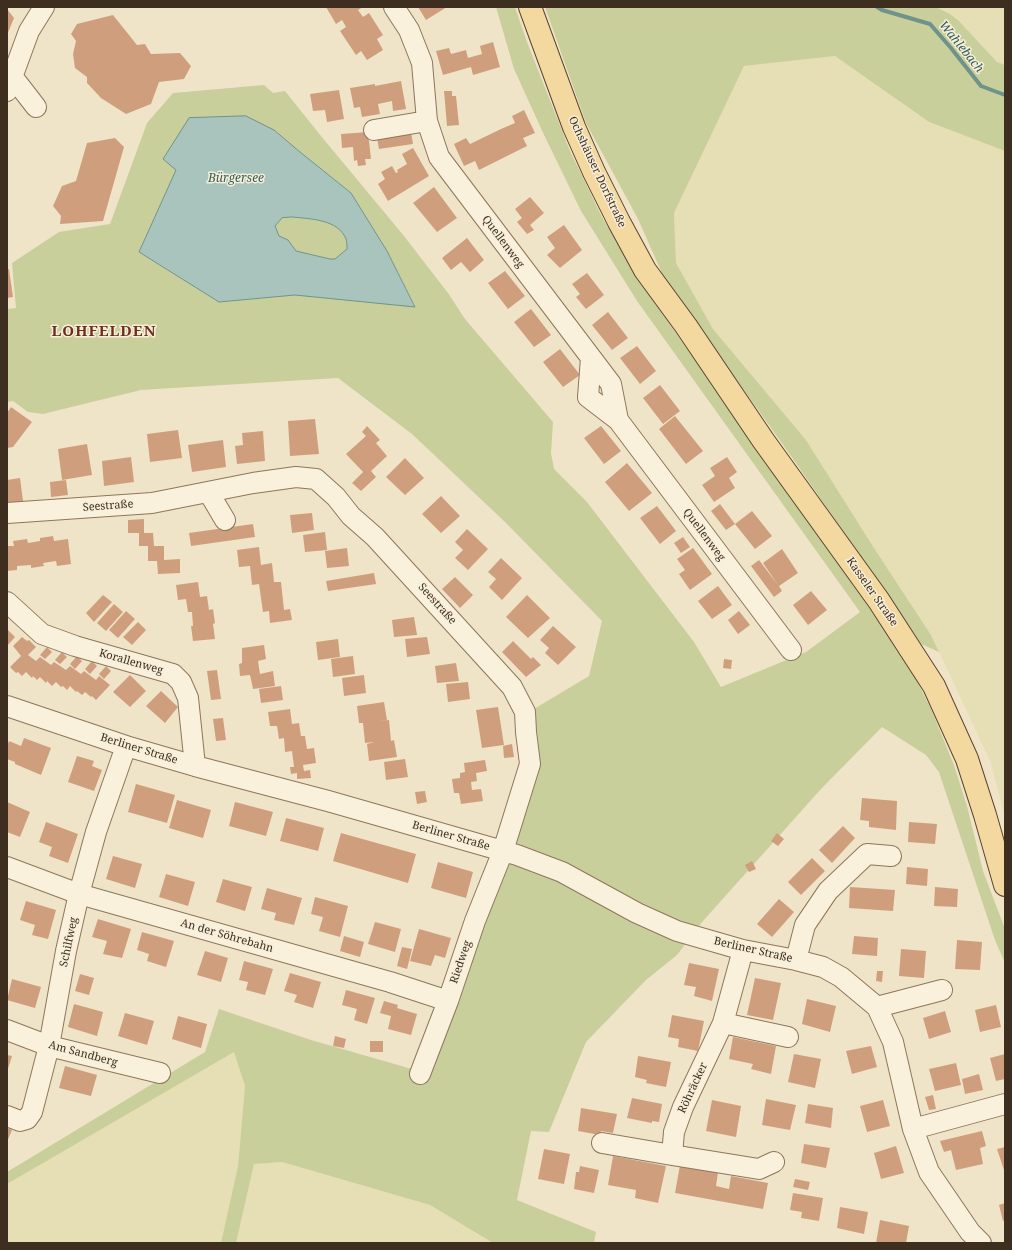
<!DOCTYPE html>
<html>
<head>
<meta charset="utf-8">
<style>
	body { margin:0 }
	#map { position:relative; width:1012px; height:1250px; overflow:hidden; background:#f0e4c8; font-family:"Noto Serif",serif }
	canvas { display:block }
	.frame { position:absolute; inset:0; border:8px solid #3d2e20; pointer-events:none }
</style>
</head>
<body>
<div id="map">
<canvas width="1012" height="1250"></canvas>
<div class="frame"></div>
</div>
<script>
const c = document.querySelector('canvas').getContext('2d');
c.lineJoin = 'round';
function paint(path, color) {
  c.fillStyle = color;
  c.fill(path, 'evenodd');
}
function trace(path, color, width, dash) {
  c.strokeStyle = color;
  c.lineWidth = width;
  c.lineCap = dash ? 'butt' : 'round';
  c.setLineDash(dash || []);
  c.stroke(path);
}
function drawText(font, color, halo, rows, align = 'center') {
  c.font = font + ' "Noto Serif",serif';
  c.lineWidth = 3;
  c.setLineDash([]);
  c.textBaseline = 'middle';
  c.strokeStyle = halo;
  c.fillStyle = color;
  for (const [text, x, y, turn = 0] of rows) {
    c.save();
    c.translate(x, y);
    c.rotate((+turn || 0) * Math.PI / 180);
    c.textAlign = isNaN(turn) ? turn : align;
    if (halo) c.strokeText(text, 0, 0);
    c.fillText(text, 0, 0);
    c.restore();
  }
}
const farmland = new Path2D(`
	M936,7H1005V65L997,62L959,21L950,14Z
	M835,56L929,122L1005,151V817L991,763L931,635L872,545L806,440L713,329L676,263L674,213L744,66Z
	M234,1051L245,1086L238,1166L221,1243H7V1184Z
	M282,1162L430,1205L493,1243H236L254,1164Z`);
const green = new Path2D(`
	M496,7H515L527,42L570,151L602,217L647,292L894,643L916,679L931,709L954,765L967,806L983,871L1005,929V963L995,940L939,772L926,755L882,727L821,789L703,921L677,955L646,980L586,1042L549,1132L531,1131L517,1200L596,1232L594,1243H493L430,1205L282,1162L254,1164L236,1243H221L238,1166L245,1086L234,1052L7,1184V1172L205,1052L219,1009L311,1040L412,1069L536,734L534,709L589,676L602,621L505,522L412,434L338,378L141,390L43,414L28,412L13,401L7,402V309L16,308L12,263L59,232L110,224L147,123L173,93L264,85L273,93L285,91L321,136L404,236L448,293L465,319L553,422L551,453L554,469L587,502L694,642L721,687L806,652L860,612L637,301L581,211L545,137L514,69ZM274,130L300,152L351,193L387,251L415,306L295,295L219,302L139,252L176,170Z
	M545,7H936L950,14L959,21L997,62L1005,65V151L929,122L835,56L744,66L674,213L676,263L713,329L806,440L872,545L931,635L939,652L921,644L791,456L665,280L638,219L586,123Z
	M292,217C310,219 338,219 346,239C347,242 347,246 347,249L335,259H330L296,251L288,240L279,236L275,226L282,218Z`);
const water = new Path2D(`
	M246,116L274,130L300,152L351,193L387,251L415,307L295,295L219,302L139,252L176,170L163,159L189,118ZM292,217C310,219 338,219 346,239C347,242 347,246 347,249L335,259H330L296,251L288,240L279,236L275,226L282,218Z`);
const stream = new Path2D(`
	M877,7L882,10L930,24L951,48L981,86L1005,95`);
const building = new Path2D(`
	M326,7H363L358,10L363,17L369,13L383,35L377,39L383,50L367,60L361,51L356,55L340,31L346,27L342,20L336,24Z
	M418,7H447L426,20Z
	M7,9L14,18L7,35Z
	M113,15L137,45L145,44L151,54L180,53L191,66L184,79L159,82L151,104L126,114L101,98L87,83V77L75,68L73,54L76,41L71,34L77,24Z
	M493,42L500,67L473,75L471,67L443,75L436,51L449,48L451,54L466,50L468,58L482,54L480,46Z
	M401,81L406,109L393,111L392,101L378,104L380,114L362,117L360,107L354,108L350,88L375,84V86Z
	M339,90L344,119L327,122L325,110L313,111L310,94Z
	M444,91H452V96H456L459,125L447,126Z
	M524,110L535,133L523,138L527,146L479,170L475,161L464,166L454,144L466,138L470,144L501,129L515,123L512,116Z
	M368,132L371,159H365L366,165L358,166L357,160L354,161L353,147L342,148L341,134Z
	M411,132L413,144L379,149L377,138Z
	M115,138L124,147L103,221L60,224L61,216L53,206L62,186L76,181L87,143Z
	M413,148L429,176L388,201L378,184L385,179L381,172L392,166L396,173L398,172L397,170L407,164L402,154Z
	M434,187L457,218L437,232L413,203Z
	M530,197L544,213L530,225L534,230L527,234L517,222L522,218L515,209Z
	M564,225L582,250L560,268L547,255L555,248L547,237Z
	M467,238L484,260L470,272L461,262L451,270L442,258Z
	M9,269L13,297L7,298V270Z
	M505,271L525,296L508,309L488,283Z
	M587,273L604,295L586,309L576,297L580,294L572,284Z
	M531,309L551,335L534,347L514,322Z
	M608,312L628,338L612,350L592,325Z
	M637,346L656,371L640,384L620,358Z
	M560,349L580,375L563,387L543,362Z
	M660,385L680,411L663,424L643,398Z
	M11,407L32,422L13,447L7,448V413Z
	M675,416L703,451L686,464L659,429Z
	M315,419L319,454L290,456L288,421Z
	M367,426L380,440L376,443L387,456L371,471L376,477L361,491L352,483L363,472L346,454L366,436L362,432Z
	M601,426L621,451L604,464L584,438Z
	M178,430L182,458L150,462L147,434Z
	M263,431L265,461L237,464L235,446L243,445L242,433Z
	M223,440L226,467L192,472L188,445Z
	M87,444L92,475L62,480L58,449Z
	M131,457L134,482L104,486L102,461Z
	M727,457L737,472L729,478L735,488L714,502L702,485L715,476L710,468Z
	M405,458L424,478L405,495L386,477Z
	M627,463L652,493L629,511L605,482Z
	M20,478L23,501L7,503V480Z
	M66,480L68,495L51,497L50,482Z
	M441,496L460,516L441,533L422,514Z
	M720,504L735,524L726,530L711,511Z
	M657,506L676,531L660,544L640,518Z
	M752,511L772,536L755,549L735,524Z
	M312,513L314,530L292,533L290,515Z
	M144,519V533H153L154,546H164V560L180,559V573L158,574L157,561H148V546H139V533H128V520Z
	M253,524L255,537L191,546L189,533Z
	M467,529L488,549L468,570L455,558L463,550L455,542Z
	M325,532L327,550L305,552L303,535Z
	M53,536L54,541L68,539L71,564L57,566L56,561L43,563L44,566L31,568V565L17,566V570L7,571V546H14L13,541L27,539L28,543L40,541V538Z
	M683,537L690,547L681,553L674,543Z
	M259,547L261,565L272,563L274,582H281L284,610L290,609L292,620L270,623L269,611L263,612L259,584L252,585L250,566L239,567L237,550Z
	M347,548L349,566L327,568L325,551Z
	M693,548L712,574L690,590L679,574L685,570L677,559Z
	M782,549L798,573L779,586L782,591L774,597L751,566L759,560L778,585L763,563Z
	M501,558L522,578L502,600L489,587L496,579L488,572Z
	M374,573L376,584L328,591L326,581Z
	M455,577L473,595L460,608L442,589Z
	M198,582L200,597L207,596L209,610L213,609L215,623L213,624L215,639L193,641L191,626H193L192,612H188L186,599L178,600L176,585Z
	M718,586L732,605L712,619L698,601Z
	M811,591L827,610L808,625L793,605Z
	M103,595L112,602L94,622L86,613Z
	M527,595L550,618L528,638L506,617Z
	M114,604L123,612L106,631L97,623Z
	M126,611L135,619L118,638L109,630Z
	M739,611L750,625L738,634L728,620Z
	M414,617L417,635L394,637L392,620Z
	M138,622L146,630L132,645L123,637Z
	M553,626L576,647L558,665L545,653L549,648L540,640Z
	M7,629L15,637L7,646Z
	M22,637L27,641L29,640L36,647L28,655L36,661L40,657L51,665L54,662L66,670L70,666L81,674L84,671L96,680L99,676L110,685L96,700L92,696L91,697L85,692L82,695L77,691L76,692L70,686L67,690L63,686L61,687L56,682L52,686L47,681L46,683L40,677L37,680L33,676L32,678L26,672L22,676L18,672L16,673L10,667L21,656L13,646Z
	M427,637L430,654L407,657L405,639Z
	M338,639L340,657L318,660L316,642Z
	M513,641L531,659L533,657L541,665L526,677L502,652Z
	M264,645L266,659L258,661L260,674L273,671L275,686L253,689L250,675L240,676L239,664L242,663V648Z
	M47,647L52,652L45,659L40,655Z
	M62,652L67,657L60,664L55,660Z
	M77,656L82,661L75,669L70,664Z
	M353,656L355,674L333,677L331,659Z
	M724,659L732,660L731,669L723,668Z
	M92,661L97,666L90,674L85,669Z
	M456,663L459,681L437,683L435,666Z
	M106,666L111,671L104,679L99,674Z
	M217,670L221,699L211,700L207,671Z
	M130,675L146,691L130,707L113,692Z
	M364,675L366,693L344,696L342,678Z
	M468,682L470,699L448,702L446,684Z
	M281,686L283,700L261,703L259,689Z
	M161,691L178,707L165,723L146,706Z
	M384,702L387,720L378,721L389,720L391,741L394,740L397,757L369,761L367,744L374,742L365,743L363,723H359L357,706Z
	M498,707L504,745L482,748L476,710Z
	M290,709L292,724L299,723L301,736H305L307,749L314,748L316,763L303,765L304,771L310,770L311,778L297,779V773L291,774L290,767H294L292,751L285,752L284,738L279,739L277,726H270L268,712Z
	M223,718L226,740L216,741L213,719Z
	M24,738L51,748L41,775L15,764V762L7,759V746L9,741L21,746Z
	M512,744L514,757L504,758L503,746Z
	M77,756L94,761L92,766L102,770L94,791L68,782Z
	M405,759L408,777L386,780L384,762Z
	M485,760L487,771L476,773L477,781L471,782L472,790L481,789L483,801L461,804L459,793H454L452,779L460,778V773L465,772L464,763Z
	M136,784L175,795L167,823L128,812Z
	M425,791L427,802L417,804L415,792Z
	M862,798L897,801L896,830L869,827V821L860,820Z
	M177,800L211,810L203,838L169,828Z
	M7,802L30,812L20,837L7,832Z
	M235,802L273,812L266,836L229,826Z
	M286,818L324,828L318,851L280,841Z
	M46,822L78,834L68,863L49,856L52,847L39,842Z
	M909,822L937,824L935,844L908,842Z
	M843,826L855,838L832,863L819,850Z
	M341,833L416,854L408,883L333,861Z
	M777,833L784,839L778,846L771,841Z
	M113,856L142,864L135,888L106,879Z
	M812,858L825,871L801,895L788,882Z
	M752,861L756,869L749,872L745,865Z
	M438,862L473,872L466,898L431,888Z
	M907,867L928,869L927,886L906,884Z
	M166,874L195,882L188,906L159,897Z
	M223,879L252,887L245,911L216,902Z
	M850,887L895,890L893,911L849,908Z
	M935,887L958,889L957,907L934,906Z
	M267,888L302,898L294,925L274,920L276,913L261,909Z
	M315,897L348,906L340,937L319,931L323,917L311,914Z
	M779,899L794,912L772,937L757,924Z
	M26,901L56,910L48,939L32,935L35,925L20,920Z
	M98,919L131,929L122,958L103,954L107,941L92,937Z
	M375,922L401,929L395,952L368,944Z
	M419,929L451,938L445,958L435,955L431,966L410,961Z
	M142,932L174,941L166,967L147,961L149,954L137,950Z
	M344,936L364,942L360,957L340,951Z
	M854,936L878,938L877,956L852,954Z
	M957,940L982,942L980,970L955,969Z
	M402,947L412,949L407,969L397,966Z
	M901,949L926,951L924,978L899,976Z
	M205,951L228,958L221,982L197,975Z
	M244,961L273,969L265,995L246,990L248,982L239,980Z
	M689,963L719,969L712,1001L694,996L696,987L684,985Z
	M877,971H883L882,982L876,981Z
	M290,973L321,982L313,1008L294,1002L297,995L284,991Z
	M80,974L94,978L89,995L75,991Z
	M755,978L781,983L773,1020L747,1015Z
	M12,979L41,987L35,1008L7,1000Z
	M346,990L375,998L367,1024L354,1020L357,1009L342,1005Z
	M807,999L836,1006L830,1032L802,1024Z
	M384,1001L398,1005L397,1008L417,1014L411,1035L388,1029L391,1016L380,1013Z
	M74,1004L103,1012L97,1036L68,1027Z
	M996,1005L1001,1027L980,1032L975,1010Z
	M945,1011L951,1032L929,1039L923,1018Z
	M125,1013L154,1021L147,1045L118,1036Z
	M672,1015L704,1021L698,1051L678,1047L679,1039L668,1037Z
	M178,1016L207,1024L201,1048L172,1039Z
	M335,1036L346,1039L344,1048L333,1046Z
	M733,1037L776,1046L771,1074L751,1069L753,1064L729,1059Z
	M370,1041H383V1052H370Z
	M871,1046L877,1067L852,1074L846,1051Z
	M794,1054L821,1059L815,1088L788,1082Z
	M1005,1054V1079L996,1081L990,1058Z
	M7,1055L12,1056L7,1072Z
	M638,1056L671,1062L666,1087L646,1083L647,1080L635,1077Z
	M956,1063L961,1085L935,1091L929,1069Z
	M65,1066L97,1075L91,1096L59,1088Z
	M979,1074L983,1090L965,1094L962,1079Z
	M933,1095L936,1109L929,1110L925,1097Z
	M632,1098L662,1104L659,1122L652,1121V1123L627,1118Z
	M766,1099L796,1105L790,1130L762,1125Z
	M712,1100L741,1106L736,1137L706,1131Z
	M883,1100L890,1126L867,1132L860,1106Z
	M808,1104L833,1108L831,1128L805,1123Z
	M581,1108L617,1114L613,1133L601,1131L600,1135L578,1131Z
	M7,1128L12,1130L7,1142Z
	M982,1131L986,1146L980,1148L983,1164L956,1170L951,1150L944,1152L940,1141Z
	M804,1144L830,1148L826,1168L801,1163Z
	M896,1146L904,1173L881,1179L874,1153Z
	M1005,1147V1173L997,1149Z
	M544,1149L570,1154L564,1184L538,1179Z
	M613,1156L666,1166L658,1203L635,1198L636,1190L608,1185Z
	M680,1165L718,1172L716,1186L729,1189L731,1176L768,1183L763,1209L675,1193Z
	M580,1166L599,1170L594,1193L574,1189L576,1172H579Z
	M795,1179L810,1182L808,1190L793,1187Z
	M793,1193L823,1198L819,1221L801,1218L802,1212L790,1210Z
	M1005,1203V1220L1003,1221L999,1205Z
	M840,1207L868,1212L864,1234L837,1228Z
	M880,1220L909,1226L906,1243H876Z`);
const minor = new Path2D(`
	M394,7L409,30L422,63L427,121L439,157L611,384L618,420L791,650
	M12,76L36,107
	M7,91L29,31L44,7
	M374,130L427,121
	M591,358L588,397L618,420
	M209,493L225,520
	M7,513L152,503L253,483L296,477L316,479L336,497L351,516L375,537L512,687L525,712L526,732L530,764L503,851L475,921L448,1001L420,1074
	M7,602L42,634L75,646L173,674L181,682L188,698L195,766
	M7,706L126,746L195,766L328,801L517,855L562,872L637,913L677,931L743,950L796,960L823,967L841,977L877,1007L893,1042L913,1129L929,1172L970,1232L981,1243
	M7,867L79,894L390,982L448,1001
	M743,950L723,1023L683,1107L674,1132L672,1155L759,1169L774,1162
	M796,960L805,925L828,891L867,854L891,856
	M877,1007L942,990
	M723,1023L788,1037
	M7,1030L49,1046L160,1073
	M7,1116L20,1121L27,1119L32,1112L49,1046L66,951L79,894L96,832L126,746
	M913,1129L1005,1104
	M602,1143L672,1155`);
const major = new Path2D(`
	M530,7L574,127L594,172L619,222L645,270L686,326L763,440L879,601L934,686L967,759L985,815L1005,885`);
const streetNames = [
	["Ochshäuser Dorfstraße",597,172,65],
	["Quellenweg",503,242,53],
	["Seestraße",108,506,-4],
	["Quellenweg",704,535,53],
	["Kasseler Straße",872,592,55],
	["Seestraße",437,604,48],
	["Korallenweg",131,662,16],
	["Berliner Straße",139,749,17],
	["Berliner Straße",451,836,16],
	["An der Söhrebahn",227,936,16],
	["Schilfweg",69,942,-78],
	["Berliner Straße",753,950,13],
	["Riedweg",461,962,-71],
	["Am Sandberg",83,1054,15],
	["Röhräcker",693,1088,-65]
];
const waterNames = [
	["Wahlebach",961,47,51],
	["Bürgersee",236,179]
];
const districtNames = [
	["LOHFELDEN",104,332]
];
paint(farmland, '#e6deb5');
paint(green, '#c9cf9b');
paint(water, '#a9c4bc');
trace(water, '#6f938a', 1);
trace(stream, '#6f938a', 4);
paint(building, '#cf9f7d');
trace(minor, '#8d765c', 22);
trace(major, '#5b4430', 24);
trace(minor, '#faf1dc', 20);
trace(major, '#f3d9a0', 22);
drawText('11px', '#3d2e20', '#f7eed8', streetNames);
drawText('italic 12px', '#2f5d5a', '#f7eed8', waterNames);
c.letterSpacing = '1px';
drawText('bold 15px', '#6b2e1e', '#f7eed8', districtNames);
c.letterSpacing = '0px';
</script>
</body>
</html>
